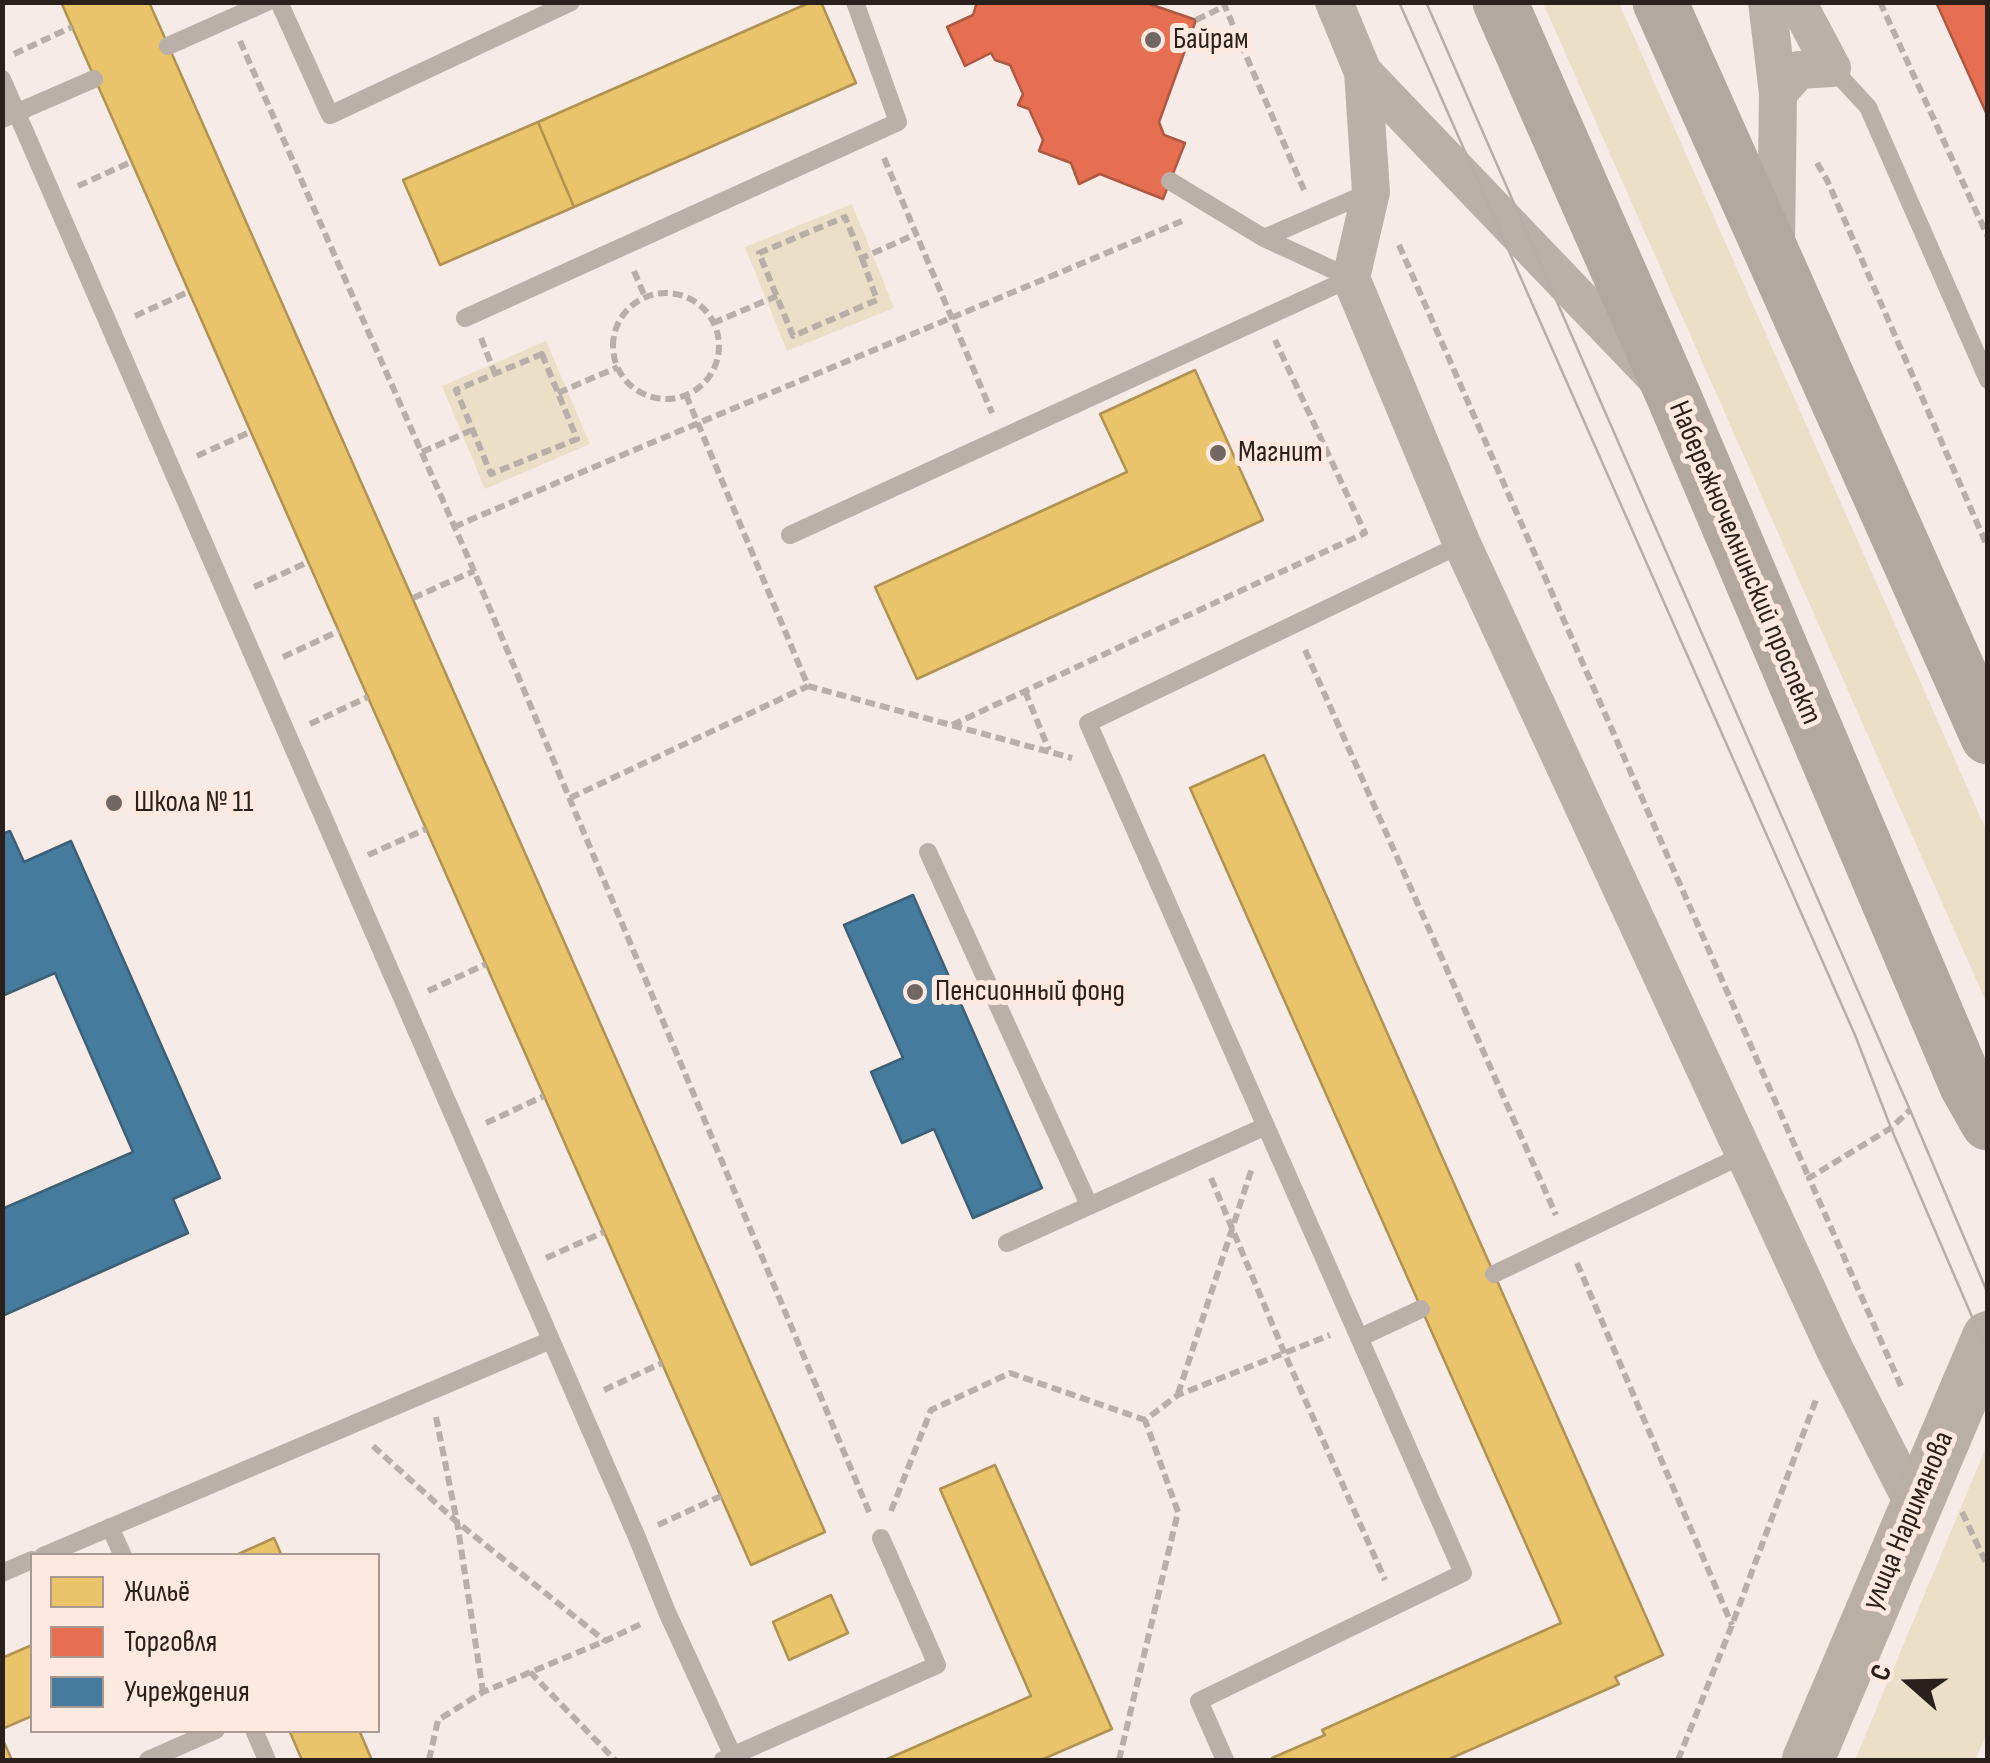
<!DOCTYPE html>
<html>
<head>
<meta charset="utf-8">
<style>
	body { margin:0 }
	#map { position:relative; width:1990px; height:1763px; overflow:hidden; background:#f6ebe6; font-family:"Sofia Sans Condensed",sans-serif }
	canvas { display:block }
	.frame { position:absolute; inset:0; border:5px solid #2a211c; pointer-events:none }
	.legend { position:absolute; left:30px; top:1553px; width:350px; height:180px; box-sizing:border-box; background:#fde9df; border:2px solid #a99991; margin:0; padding:12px 18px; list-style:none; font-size:30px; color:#2a211c }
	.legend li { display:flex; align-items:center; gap:20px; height:50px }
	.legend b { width:50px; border:2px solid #a99991 }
	.north { position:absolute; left:1860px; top:1633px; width:100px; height:100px; -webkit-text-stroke:8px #fde9df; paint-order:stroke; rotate:290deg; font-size:28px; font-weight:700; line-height:40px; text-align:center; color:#2a211c }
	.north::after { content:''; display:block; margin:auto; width:35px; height:45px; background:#2a211c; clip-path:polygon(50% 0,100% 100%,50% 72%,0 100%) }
</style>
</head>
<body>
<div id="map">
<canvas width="1990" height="1763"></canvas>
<div class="frame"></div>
<ul class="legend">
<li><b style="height:28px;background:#e9c46a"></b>Жильё</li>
<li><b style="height:28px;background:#e76f51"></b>Торговля</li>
<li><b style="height:28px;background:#457b9d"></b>Учреждения</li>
</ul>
<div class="north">С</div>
</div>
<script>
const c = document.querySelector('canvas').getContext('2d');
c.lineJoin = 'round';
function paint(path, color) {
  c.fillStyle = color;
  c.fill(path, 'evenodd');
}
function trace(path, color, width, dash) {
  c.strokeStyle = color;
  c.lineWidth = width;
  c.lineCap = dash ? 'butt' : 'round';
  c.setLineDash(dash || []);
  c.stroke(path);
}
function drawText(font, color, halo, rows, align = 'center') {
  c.font = font + ' "Sofia Sans Condensed",sans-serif';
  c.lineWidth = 10;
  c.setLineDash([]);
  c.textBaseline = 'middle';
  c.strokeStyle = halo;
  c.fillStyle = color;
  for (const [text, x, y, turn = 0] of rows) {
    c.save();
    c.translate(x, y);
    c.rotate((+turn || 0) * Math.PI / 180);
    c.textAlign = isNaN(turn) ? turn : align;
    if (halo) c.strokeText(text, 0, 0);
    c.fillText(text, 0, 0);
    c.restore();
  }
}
const green = new Path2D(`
	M1543,3H1619L1987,832V1004Z
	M852,204L894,308L787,351L745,247Z
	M546,341L590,444L485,489L442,386Z
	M1987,1445L1988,1731L1975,1760H1855Z`);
const homes = new Path2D(`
	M61,2H149L825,1532L751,1565Z
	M811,2H821L856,83L574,207L538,122Z
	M538,122L574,207L440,265L403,180Z
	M1195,370L1263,520L917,679L875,587L1127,472L1100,414Z
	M1264,755L1663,1655L1615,1677L1619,1684L1447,1760H1273L1272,1758L1325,1735L1322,1730L1561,1623L1190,788Z
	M995,1465L1112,1729L1041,1760H885L1031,1696L940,1489Z
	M274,1538L282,1556H234Z
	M831,1595L848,1633L789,1660L773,1622Z
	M32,1645V1716L2,1729V1658Z
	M289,1730H359L372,1760H302Z
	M2,1738L12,1760H2Z`);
const shops = new Path2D(`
	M977,2H1144L1196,20L1159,122L1164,135L1185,143L1163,199L1100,174L1079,184L1071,163L1039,151L1043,140L1029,109L1018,105L1023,94L1010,65L995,60L991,53L965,66L947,27L973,15Z
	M1936,2H1988V117Z`);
const public = new Path2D(`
	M10,831L24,862L71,841L220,1178L173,1199L188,1233L2,1316V1209L133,1152L55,973L2,996V834Z
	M913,895L1042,1188L973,1218L934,1129L902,1143L871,1072L903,1058L844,925Z`);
const path = new Path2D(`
	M1223,2L1304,190
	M1880,2L1988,237
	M1196,20L1225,6
	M240,41L474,571L870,1514
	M14,54L72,27
	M884,158L992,413
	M1817,163L1827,180L1988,548
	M78,186L131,162
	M1399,245L1809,1178
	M862,258L877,300L793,336L759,253L845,217L862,258L916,234
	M634,271L645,297
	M613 346a53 53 0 1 1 106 0a53 53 0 1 1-106 0Z
	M135,316L188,292
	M713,323L777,296
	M481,338L495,374
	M542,354L577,439L491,474L456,390Z
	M558,393L618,367
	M686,395L808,686L1072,758
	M422,452L472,430
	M197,456L250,432
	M454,527C696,422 940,324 1182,221
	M254,587L308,562
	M413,598L474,571
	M1305,650L1556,1215
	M283,657L339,631
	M1025,691L1049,750
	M310,724L368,697
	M952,725L1365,533L1275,340
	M570,798L808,686
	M368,855L426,829
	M428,991L486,964
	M486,1123L544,1096
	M1211,1178L1284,1352L1385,1580
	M546,1258L604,1232
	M1577,1263L1732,1625
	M1901,1386L1809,1178L1891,1128L1910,1110
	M604,1390L662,1363
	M1178,1394L1252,1168
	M436,1417L457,1522L483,1692
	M373,1446L457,1522L605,1641
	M891,1511L931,1410L1010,1373L1145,1420
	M1962,1512L1988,1567
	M658,1525L721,1496
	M530,1672L615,1760
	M429,1760L438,1720L483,1692L605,1641L643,1623
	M1119,1760L1178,1512L1145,1420L1178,1395L1330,1335
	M1678,1760L1732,1625L1817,1397`);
const service = new Path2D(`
	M279,2L330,115L571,2
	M168,46L267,2
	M1832,68L1868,107L1988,380
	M2,79L636,1535L667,1612L733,1756
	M2,119L94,79
	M1170,181L1264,238L1351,278
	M1264,238L1370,192
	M465,318L898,122L855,2
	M790,535L1351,278
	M928,852L1089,1205
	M1007,1243L1266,1126
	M1494,1274L1743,1155
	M1359,1338L1421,1309
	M110,1527L123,1556
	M43,1556L551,1340
	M2,1573L32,1560
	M254,1730L267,1760
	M148,1760L216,1730
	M723,1760L937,1665L881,1538
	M1225,1760L1199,1701L1463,1573L1088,723L1462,544`);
const minor = new Path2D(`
	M1334,2L1363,72L1655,377
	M1767,2L1778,93L1776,244
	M1363,72L1371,192L1351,278L1462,544L1835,1350L1915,1507
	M1778,93L1799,70L1832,68L1797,2`);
const secondary = new Path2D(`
	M1808,1760L1988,1337`);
const primary = new Path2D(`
	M1500,2L1674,397L1967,1086L1988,1123
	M1660,2L1988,737`);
const tram = new Path2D(`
	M1399,2L1855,1035L1891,1128L1988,1354
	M1426,2L1910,1110L1988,1294`);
const markers = [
	[1153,40,10,"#716863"],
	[1218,453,10,"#716863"],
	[114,803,10,"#716863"],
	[915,992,10,"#716863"]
];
const poiNames = [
	["Байрам",1173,40],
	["Магнит",1238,453],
	["Школа № 11",134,803],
	["Пенсионный фонд",935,992]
];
const streetNames = [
	["Набережночелнинский проспект",1744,563,67],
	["улица Нариманова",1909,1521,-67]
];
paint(green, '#ecdfc8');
paint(homes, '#e9c46a');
trace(homes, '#b09353', 2.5);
paint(shops, '#e76f51');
trace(shops, '#ae5841', 2.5);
paint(public, '#457b9d');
trace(public, '#3d6076', 2.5);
trace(path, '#b8afa9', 6, [10, 5]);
trace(service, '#bab0a8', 18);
trace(minor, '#bab0a8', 38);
trace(secondary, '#baafa5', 52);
trace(primary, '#b3a89f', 55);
trace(tram, '#b6aea7', 2.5);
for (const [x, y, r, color] of markers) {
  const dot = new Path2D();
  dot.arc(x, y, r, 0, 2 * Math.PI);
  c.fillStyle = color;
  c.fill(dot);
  trace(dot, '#fde9df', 4);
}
drawText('30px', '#2a211c', '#fde9df', poiNames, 'left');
drawText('30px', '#2a211c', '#fde9df', streetNames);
</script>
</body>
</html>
